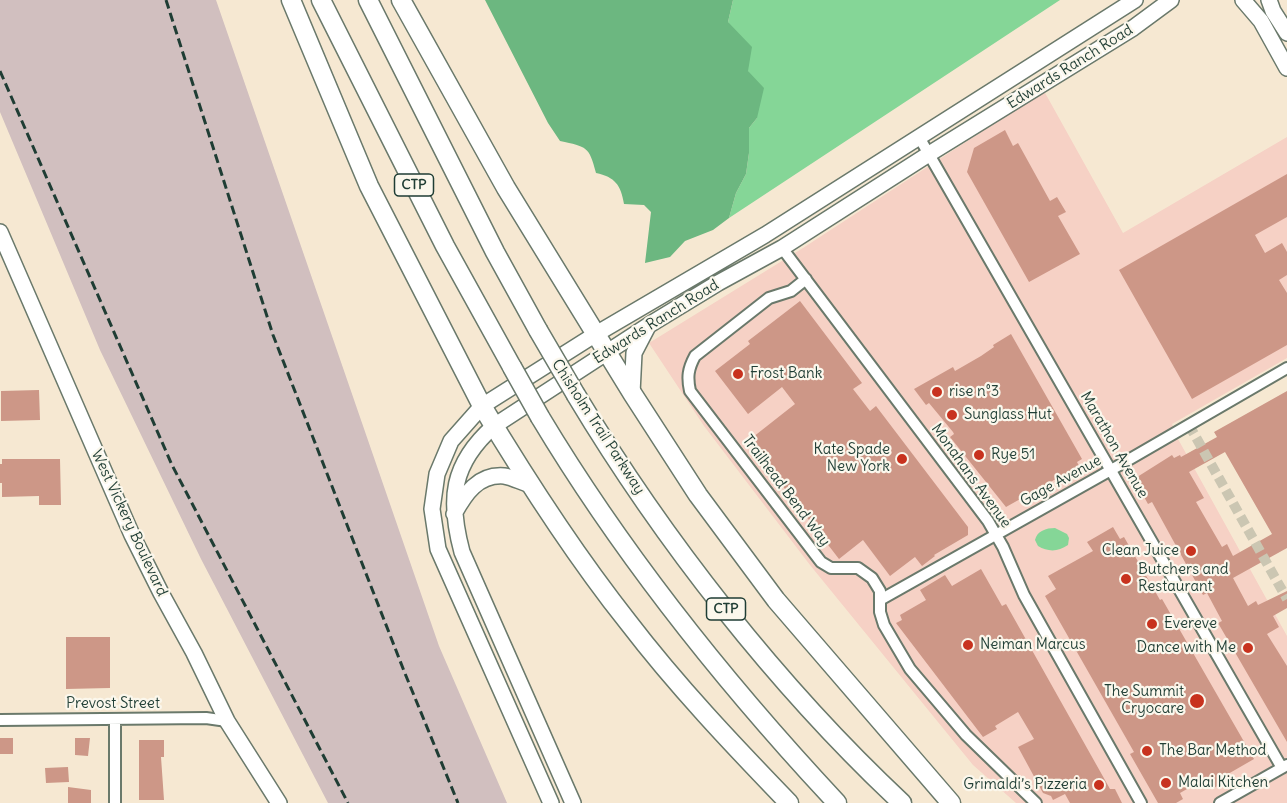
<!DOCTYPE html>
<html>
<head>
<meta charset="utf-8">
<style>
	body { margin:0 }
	canvas { display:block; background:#f6e8d2 }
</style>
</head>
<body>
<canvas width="1287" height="803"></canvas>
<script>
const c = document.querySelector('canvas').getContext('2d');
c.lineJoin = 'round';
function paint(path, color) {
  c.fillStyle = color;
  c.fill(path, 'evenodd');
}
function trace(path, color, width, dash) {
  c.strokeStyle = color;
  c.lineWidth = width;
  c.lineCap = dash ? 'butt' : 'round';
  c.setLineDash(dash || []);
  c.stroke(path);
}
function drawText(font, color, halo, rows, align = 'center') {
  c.font = font + ' Delius,sans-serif';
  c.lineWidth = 4.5;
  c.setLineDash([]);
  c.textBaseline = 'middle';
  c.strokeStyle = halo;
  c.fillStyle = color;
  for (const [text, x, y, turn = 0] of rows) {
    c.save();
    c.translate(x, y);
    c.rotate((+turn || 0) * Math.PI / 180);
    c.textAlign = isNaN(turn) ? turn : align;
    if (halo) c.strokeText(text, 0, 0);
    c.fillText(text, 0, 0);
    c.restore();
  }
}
const built = new Path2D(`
	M1044,91L1123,233L1287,137V358L1172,424L1178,439L1287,636V803H1016L973,765L810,565L704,426L649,343L803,248Z`);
const industrial = new Path2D(`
	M0,0H216L439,646L507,803H328L201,559L100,350L0,112Z`);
const green = new Path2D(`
	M733,0H1060L729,218L736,193L746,174L749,153V128L757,118L748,71L728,22Z
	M1055,528L1067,534L1069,538L1068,545C1058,552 1048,552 1038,546L1035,540C1037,531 1046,528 1055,528Z`);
const forest = new Path2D(`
	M485,0H733L728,22L752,47L748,71L764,88L757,118L749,128V153L746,174L736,193L729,218L713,230L685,241L670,257L645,263L651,212L644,205L624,204C621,185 615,177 596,173C589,146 587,147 560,141L548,123Z`);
const building = new Path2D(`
	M1005,130L1013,146L1018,143L1050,201L1057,197L1066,212L1058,216L1080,254L1029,282L967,172L974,148Z
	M1287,174V217L1255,235L1265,253L1282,243L1287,252V275L1279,280L1287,293V345L1192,399L1119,270Z
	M800,301L862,383L853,389L870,411L876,406L968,527V535L934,555L935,556L922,566L915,557L890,576L863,540L839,559L748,441L795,404L782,387L748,414L715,371L750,344L748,341Z
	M1011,334L1082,459L1077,462L1079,466L1006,507L950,437L954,434L953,432L929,403L926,405L914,389L953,367L955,371L981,356L994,347L993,345Z
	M39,390L40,420L1,421V391Z
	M1287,391V548L1233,578L1248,606L1256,601L1258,605L1287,591V608L1273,616L1279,627L1267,634L1287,666V742L1218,623L1222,621L1207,593L1203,595L1152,502L1148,504L1134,479L1172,455L1174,458L1180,455L1181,457L1217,437L1214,432ZM1225,452L1272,534L1233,556L1227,544L1222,547L1196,502L1204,498L1189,472Z
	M2,459H60L61,505H39V496L2,497V483H0V464H2Z
	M1113,527L1120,539L1124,537L1160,600L1162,599L1254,759L1228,774L1231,778L1214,788L1208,777L1180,793L1183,799L1176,803H1158L1130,754L1134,752L1045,596L1056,589L1048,576L1093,551L1087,542Z
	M981,569L1002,606L1006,604L1110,789H1115L1122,803H1070L1065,794L1053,800L1051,796L1043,793L1018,747L1034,739L1018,712L995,726L997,729L983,737L896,623L902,620L900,615L926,600L920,590L945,575L952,586Z
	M66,637H110V688L66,689Z
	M0,738H13V754H0Z
	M75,738H90L88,756L75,755Z
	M139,740H164V757H161L164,800H139Z
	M68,767L69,782L46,783L45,768Z
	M68,787L91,790V803H68Z`);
const streetTunnel = new Path2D(`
	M1189,425L1287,599`);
const street = new Path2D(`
	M919,137L1282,768
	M782,248L988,521L1003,547L1024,595L1141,803
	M806,279L791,291L769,298L695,356C688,369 687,377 690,391L821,562L831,568H858L872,578L880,591V612L884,625L910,669L966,735L1036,803
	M880,600L1111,470L1287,368
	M115,719V803
	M0,720L206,718L227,721
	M1220,803L1287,765`);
const secondary = new Path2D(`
	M1243,0L1261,21L1287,68
	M1269,0L1273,11L1287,33
	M0,232L132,535L161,593L194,653L227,721L279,803
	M632,393L634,353L647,328
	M454,514C465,494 478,474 504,476C512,477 523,483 531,485
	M551,803L438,549L432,509L437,474L451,441L482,406L596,334L765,235L1135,0
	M573,803L462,552C448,500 451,464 494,426L649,325L718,283L782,248L929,154L1133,28L1171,0`);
const highway = new Path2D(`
	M291,0L369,186L482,406C527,481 574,554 628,622C677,686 733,745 789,803
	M321,0L445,246L512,367
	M368,0L495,252L538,330
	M401,0L506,188L632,393L698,495L776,600L951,803
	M576,395C663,540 778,687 902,803
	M540,417C624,557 725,683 837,803`);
const rail = new Path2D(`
	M166,0L273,335L404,671L458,803
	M0,71L172,465L348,803`);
const highwayBridge = new Path2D(`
	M538,330L576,395
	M512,367L540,417`);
const markers = [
	[738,374,6,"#c8321e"],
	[937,392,6,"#c8321e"],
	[952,415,6,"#c8321e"],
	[979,455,6,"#c8321e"],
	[902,459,6,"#c8321e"],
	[1191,551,6,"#c8321e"],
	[1126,579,6,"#c8321e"],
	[1152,624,6,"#c8321e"],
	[968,645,6,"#c8321e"],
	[1248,648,6,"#c8321e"],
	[1197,701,8,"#c8321e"],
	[1147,751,6,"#c8321e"],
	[1166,783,6,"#c8321e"],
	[1099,785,6,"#c8321e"]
];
const shields = [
	[414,185,39],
	[726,609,39]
];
const shieldNames = [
	["CTP",414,185],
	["CTP",726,609]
];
const streetNames = [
	["Edwards Ranch Road",1070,67,-32],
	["Edwards Ranch Road",656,322,-32],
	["Chisholm Trail Parkway",598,427,57],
	["Marathon Avenue",1114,445,60],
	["Monahans Avenue",971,476,54],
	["Gage Avenue",1061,481,-29],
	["Trailhead Bend Way",786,491,53],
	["West Vickery Boulevard",129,523,65],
	["Prevost Street",113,704]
];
const poiNames = [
	["Frost Bank",750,374],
	["rise n°3",949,392],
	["Sunglass Hut",964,415],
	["Kate Spade",890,450,"right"],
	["New York",890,467,"right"],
	["Rye 51",991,455],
	["Clean Juice",1179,551,"right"],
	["Butchers and",1138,570],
	["Restaurant",1138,587],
	["Evereve",1164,624],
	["Neiman Marcus",980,645],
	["Dance with Me",1236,648,"right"],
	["The Summit",1184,692,"right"],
	["Cryocare",1184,709,"right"],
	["The Bar Method",1159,751],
	["Malai Kitchen",1178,783],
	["Grimaldi’s Pizzeria",1087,785,"right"]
];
paint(built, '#f6d1c5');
paint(industrial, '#d1bfbf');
paint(green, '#85d697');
paint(forest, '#6cb780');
paint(building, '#cd9787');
trace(streetTunnel, '#cbc6b2', 10, [10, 5]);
trace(street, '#6a796b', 14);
trace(secondary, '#6a796b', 18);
trace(highway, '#6a796b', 21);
trace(street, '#fff', 10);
trace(secondary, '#fff', 15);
trace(highway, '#fff', 18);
trace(rail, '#1f3d34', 3, [9, 4.5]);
trace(highwayBridge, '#6a796b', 21, []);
trace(highwayBridge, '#fff', 18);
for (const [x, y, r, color] of markers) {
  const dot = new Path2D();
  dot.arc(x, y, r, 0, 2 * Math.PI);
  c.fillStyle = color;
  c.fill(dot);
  trace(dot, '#fbf7ec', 2);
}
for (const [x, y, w] of shields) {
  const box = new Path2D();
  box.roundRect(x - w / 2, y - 11, w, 22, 4.5);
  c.fillStyle = '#fbf7ec';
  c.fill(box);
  trace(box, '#1f3d34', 1.5);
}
drawText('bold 14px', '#1f3d34', null, shieldNames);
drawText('15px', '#1f3d34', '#fbf7ec', streetNames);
drawText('15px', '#1f3d34', '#fbf7ec', poiNames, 'left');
</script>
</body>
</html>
